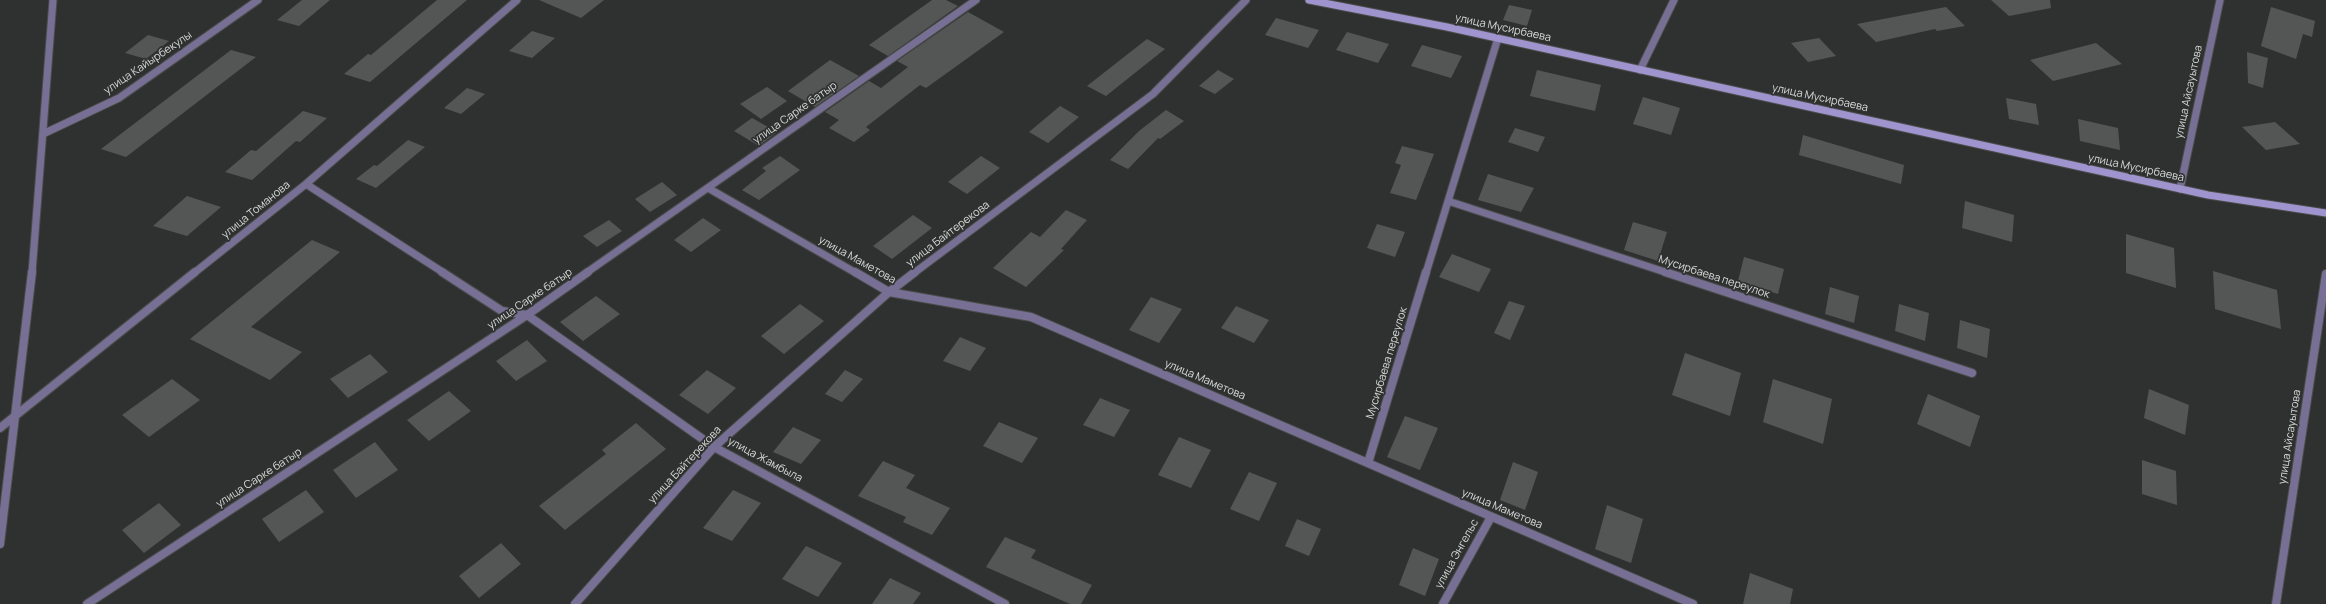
<!DOCTYPE html>
<html>
<head>
<meta charset="utf-8">
<style>
	body { margin:0 }
	canvas { display:block; background:#2e312f }
</style>
</head>
<body>
<canvas width="2326" height="604"></canvas>
<script>
const c = document.querySelector('canvas').getContext('2d');
c.lineJoin = 'round';
function paint(path, color) {
  c.fillStyle = color;
  c.fill(path, 'evenodd');
}
function trace(path, color, width, dash) {
  c.strokeStyle = color;
  c.lineWidth = width;
  c.lineCap = dash ? 'butt' : 'round';
  c.setLineDash(dash || []);
  c.stroke(path);
}
function drawText(font, color, halo, rows, align = 'center') {
  c.font = font + ' Manrope,sans-serif';
  c.lineWidth = 3.5;
  c.setLineDash([]);
  c.textBaseline = 'middle';
  c.strokeStyle = halo;
  c.fillStyle = color;
  for (const [text, x, y, turn = 0] of rows) {
    c.save();
    c.translate(x, y);
    c.rotate((+turn || 0) * Math.PI / 180);
    c.textAlign = isNaN(turn) ? turn : align;
    if (halo) c.strokeText(text, 0, 0);
    c.fillText(text, 0, 0);
    c.restore();
  }
}
const building = new Path2D(`
	M302,0H330L299,26L277,20Z
	M437,0H467L370,82L344,74L368,54L371,55Z
	M539,0H604L581,18Z
	M932,0H946L958,6L888,56L869,45Z
	M1991,0H2050L2051,8L2009,16Z
	M1509,5L1532,10L1527,26L1503,20Z
	M1946,7L1965,26L1937,31L1935,29L1876,42L1857,24Z
	M2271,7L2315,21L2312,37L2303,34L2296,59L2261,46Z
	M968,12L1004,32L926,88L920,85L866,127L870,130L854,142L829,128L839,120L825,112L869,81L881,88L908,67L897,61Z
	M1276,18L1319,30L1308,48L1265,35Z
	M532,31L555,38L532,58L509,51Z
	M1347,32L1389,44L1378,63L1336,50Z
	M148,35L169,41L146,59L125,53Z
	M1819,38L1836,56L1808,62L1791,43Z
	M1147,39L1165,49L1106,96L1087,86Z
	M2096,43L2122,64L2053,81L2030,60Z
	M1422,45L1462,56L1451,78L1411,66Z
	M231,50L256,57L126,157L101,149Z
	M2247,52L2268,58L2263,88L2248,83Z
	M830,60L859,76L815,107L788,91Z
	M1218,70L1234,79L1215,94L1199,86Z
	M1537,70L1601,85L1595,111L1530,96Z
	M767,87L787,101L761,119L740,104Z
	M467,88L485,94L461,114L444,108Z
	M1643,97L1680,108L1671,135L1633,124Z
	M2006,98L2036,104L2039,125L2009,119Z
	M1060,106L1079,117L1048,143L1029,132Z
	M1166,110L1184,121L1160,139L1158,138L1128,169L1110,160L1139,131Z
	M303,111L327,118L300,142L296,141L252,180L225,172L251,150L256,151Z
	M752,118L777,132L759,146L734,131Z
	M2078,119L2118,128L2120,150L2080,141Z
	M2275,122L2300,144L2266,150L2242,127Z
	M1515,128L1545,137L1538,152L1508,142Z
	M1803,135L1904,165L1901,184L1799,155Z
	M408,140L425,147L376,188L356,179L374,165L377,166Z
	M1402,146L1434,154L1416,200L1390,193L1401,165L1395,163Z
	M780,156L800,170L759,200L742,190L766,171L762,168Z
	M981,156L1000,168L967,194L948,182Z
	M1488,174L1534,188L1521,212L1478,200Z
	M662,182L677,195L650,212L635,199Z
	M187,196L221,207L187,236L153,226Z
	M1965,201L2014,215L2012,242L1962,228Z
	M1066,210L1087,220L1061,249L1064,250L1026,287L993,268L1031,232L1040,237Z
	M913,215L932,228L892,259L873,246Z
	M703,218L721,230L691,252L674,240Z
	M609,220L622,231L597,247L583,236Z
	M1633,222L1667,232L1658,261L1624,250Z
	M1377,224L1405,232L1395,257L1367,248Z
	M2126,234L2174,248L2176,288L2126,273Z
	M312,240L340,252L251,327L302,352L270,380L190,339Z
	M1452,254L1491,269L1479,292L1439,277Z
	M1744,257L1784,269L1778,294L1738,281Z
	M2213,271L2277,290L2281,329L2215,309Z
	M1830,287L1859,296L1854,323L1825,314Z
	M596,296L620,314L583,341L560,322Z
	M1151,297L1182,309L1159,343L1129,330Z
	M1509,301L1525,306L1510,340L1494,333Z
	M800,304L824,321L784,354L761,336Z
	M1899,304L1929,313L1925,341L1895,331Z
	M1236,306L1269,320L1254,343L1221,328Z
	M1960,320L1990,329L1987,358L1957,348Z
	M960,337L986,348L970,371L943,361Z
	M527,340L547,361L516,381L496,361Z
	M1685,353L1741,373L1730,416L1672,395Z
	M370,354L388,372L348,398L330,379Z
	M707,370L736,388L708,414L679,395Z
	M845,370L863,379L842,402L825,394Z
	M172,379L200,400L149,437L122,415Z
	M1773,379L1832,399L1823,444L1763,422Z
	M2149,389L2189,405L2185,435L2144,418Z
	M449,391L471,411L429,441L407,420Z
	M1928,394L1980,416L1970,447L1917,424Z
	M1100,398L1130,410L1114,437L1083,425Z
	M1405,416L1438,428L1420,470L1387,457Z
	M999,422L1038,438L1022,463L983,446Z
	M636,423L666,449L565,530L539,506L606,454L602,450Z
	M793,427L821,440L801,464L773,452Z
	M1179,437L1211,450L1191,488L1158,475Z
	M375,442L398,470L356,498L333,470Z
	M2142,460L2176,471L2177,505L2142,494Z
	M883,461L915,475L906,488L950,508L932,535L903,522L906,517L858,496Z
	M1513,462L1538,472L1525,510L1500,500Z
	M1249,472L1277,483L1259,521L1230,509Z
	M306,490L324,512L279,542L262,519Z
	M733,490L761,503L732,541L703,528Z
	M159,503L181,525L144,553L122,530Z
	M1607,505L1643,519L1631,563L1595,549Z
	M1297,519L1321,529L1309,556L1285,546Z
	M1005,537L1036,550L1031,558L1092,585L1081,604H1070L986,567Z
	M501,543L521,564L479,598L459,576Z
	M806,546L842,563L818,597L782,579Z
	M1413,548L1439,559L1425,596L1399,585Z
	M1750,573L1793,589L1790,604H1743Z
	M890,578L921,593L913,604H872Z`);
const streetFar1 = new Path2D(`
	M1640,70L1674,0
	M45,133L119,98L258,0
	M306,184L444,273
	M708,188L856,273
	M2180,189L2220,0
	M1448,201L1668,273
	M32,273L53,0
	M194,273L306,184L517,0
	M586,273L976,0
	M914,273L1153,94L1246,0
	M1426,273L1498,38`);
const street = new Path2D(`
	M442,272L502,311L527,315L714,447L1005,604
	M855,272L889,292L1031,317L1693,604
	M1665,272L1972,373
	M0,428L195,272
	M1368,463L1426,272
	M0,544L32,272
	M87,604L527,315L588,272
	M575,604L714,447L889,292L915,272
	M1443,604L1491,517
	M2276,604L2326,274`);
const secondary = new Path2D(`
	M1309,0L1447,27L2208,195L2326,213`);
const streetNames = [
	["улица Мусирбаева",1503,28,12],
	["улица Кайырбекулы",148,63,-34],
	["улица Айсауытова",2189,92,-78],
	["улица Мусирбаева",1820,98,12],
	["улица Сарке батыр",795,113,-35],
	["улица Мусирбаева",2136,168,12],
	["улица Томанова",256,210,-39],
	["улица Байтерекова",948,234,-37],
	["улица Маметова",857,260,29],
	["Мусирбаева переулок",1714,277,18],
	["улица Сарке батыр",530,299,-34],
	["Мусирбаева переулок",1387,363,-73],
	["улица Маметова",1205,380,23],
	["улица Айсауытова",2290,437,-81],
	["улица Жамбыла",765,460,28],
	["улица Байтерекова",685,465,-47],
	["улица Сарке батыр",259,478,-33],
	["улица Маметова",1502,509,23],
	["улица Энгельс",1457,554,-61]
];
paint(building, '#535655');
trace(streetFar1, '#494c4a', 9);
trace(street, '#494c4a', 10);
trace(secondary, '#494c4a', 9);
trace(streetFar1, '#777094', 7);
trace(street, '#777094', 8);
trace(secondary, '#9f94cd', 7);
drawText('11px', '#d7d9d8', '#2e312f', streetNames);
</script>
</body>
</html>
